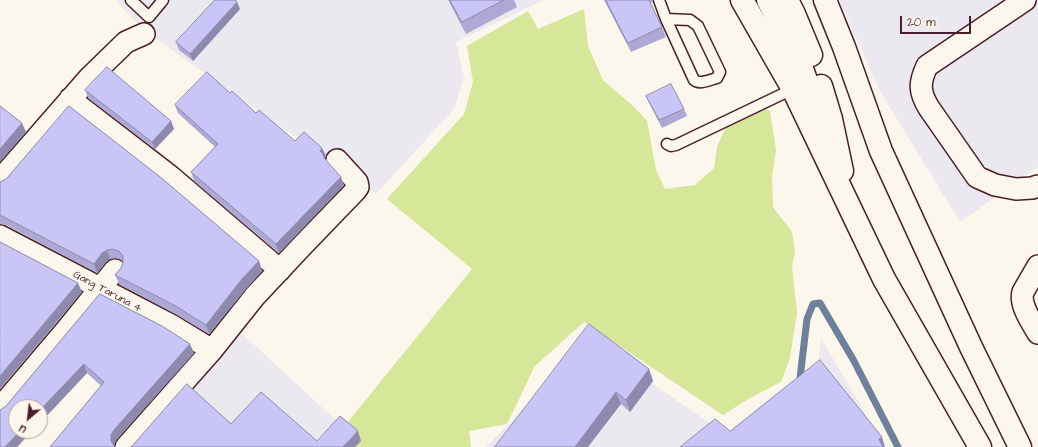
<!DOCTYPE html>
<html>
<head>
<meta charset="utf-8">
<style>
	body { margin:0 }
	#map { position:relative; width:1038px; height:447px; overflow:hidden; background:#fbf7ec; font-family:"Architects Daughter",sans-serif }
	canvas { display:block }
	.north { position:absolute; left:8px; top:399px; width:40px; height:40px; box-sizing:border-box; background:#fbf7ec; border:1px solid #b4a19f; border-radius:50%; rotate:208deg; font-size:11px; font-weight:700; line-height:16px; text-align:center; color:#4a1f2b }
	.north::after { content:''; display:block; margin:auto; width:14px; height:18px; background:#4a1f2b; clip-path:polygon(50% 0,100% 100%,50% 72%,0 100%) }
	.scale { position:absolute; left:900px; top:16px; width:71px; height:18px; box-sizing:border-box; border:2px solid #4a1f2b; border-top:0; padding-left:5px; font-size:12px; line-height:14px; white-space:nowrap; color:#4a1f2b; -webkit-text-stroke:3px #fbf7ec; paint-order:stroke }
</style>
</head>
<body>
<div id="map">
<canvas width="1038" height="447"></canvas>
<div class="north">U</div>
<div class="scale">20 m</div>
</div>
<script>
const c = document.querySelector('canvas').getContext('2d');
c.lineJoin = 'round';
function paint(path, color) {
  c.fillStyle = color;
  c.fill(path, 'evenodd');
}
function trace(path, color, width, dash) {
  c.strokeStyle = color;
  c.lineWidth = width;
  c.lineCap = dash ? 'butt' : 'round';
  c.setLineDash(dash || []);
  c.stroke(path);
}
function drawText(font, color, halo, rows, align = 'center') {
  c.font = font + ' "Architects Daughter",sans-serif';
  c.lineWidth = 3;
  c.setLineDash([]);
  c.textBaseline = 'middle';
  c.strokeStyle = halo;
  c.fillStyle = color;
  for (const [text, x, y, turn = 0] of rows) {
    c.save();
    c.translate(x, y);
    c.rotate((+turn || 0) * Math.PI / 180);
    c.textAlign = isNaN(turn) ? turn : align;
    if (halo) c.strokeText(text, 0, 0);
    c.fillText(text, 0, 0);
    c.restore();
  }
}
const built = new Path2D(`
	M115,0H544L456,42L464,78L454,109L376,194L145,31Z
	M839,0H1038V167L960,222L880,91Z
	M237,329L339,423L317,447H131Z
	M821,338L885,447H486L591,341L734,440L817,376Z`);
const green = new Path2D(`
	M584,9L588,46L603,80L633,106L647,121L656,170L665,189L695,185L714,168L717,147L725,129L752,101L770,111L776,150L772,177L773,207L792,232L795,251L792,267L797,313L790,358L781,382L750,398L723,415L584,322L534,367L524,389L507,424L469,431L471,447H326L347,423L472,269L387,199L464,114L473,82L467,46L528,11L538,29Z`);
const stream = new Path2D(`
	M800,378L807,319L813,304L820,303L854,361L898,447`);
const lane = new Path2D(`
	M131,0L149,17L163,0
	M659,0L666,19L694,80C700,85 709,80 717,78L720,72L698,26L690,20L666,19
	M667,144L671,146L676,145L793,89`);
const street = new Path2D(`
	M1025,0L927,66C919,83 919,92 929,108L977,177L995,185L1016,189L1032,188L1038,186
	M70,99L170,176L280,270
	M0,180L90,77L126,42L144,34
	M0,236L171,325L212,350
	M1038,266L1023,292C1019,304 1032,323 1038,333
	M0,408L67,329L115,270
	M126,447L212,350L255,296L301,247L356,190L358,187L357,182L337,160`);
const highway = new Path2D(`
	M742,0L793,89L884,279L980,447
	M768,0L797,55L816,108
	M787,0L794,14L811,55
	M825,0L844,47L881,151L971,347L1020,447
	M821,86L831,119L842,171`);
const wall = new Path2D(`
	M448,0H514L517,7L466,34Z
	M604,0H653V2L650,3L662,27L666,37L631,52Z
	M240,9L193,61L179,50L176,42Z
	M85,90L171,121L174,129L155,149L88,98Z
	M230,93L256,113L295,141L322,148L326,156L324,158L344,185L279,253L194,181L191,172L215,147L178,113L175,105Z
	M646,96L684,109L687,116L662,128L649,103Z
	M0,182L259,261L262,271L246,289L209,334L177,315L119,284L115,275L121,268L123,262L122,260L117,258L110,259L106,262L97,273L6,225L0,224Z
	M100,294L194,353L117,439L114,444L50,447L101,386L87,373L40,423V407L16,431H32L17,447L1,410L6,406Z
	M649,369L653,381L630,412L621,404L495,447Z`);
const shadedWall = new Path2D(`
	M237,2L240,9L193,61L190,54Z
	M171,121L174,129L155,149L152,142Z
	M22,123L26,132L0,162V149Z
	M322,148L326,156L323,160L320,151Z
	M341,177L344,185L279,253L276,244Z
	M107,250L110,259L106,262L97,273L94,264L102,253Z
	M259,261L262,271L246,289L209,334L206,325L242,279Z
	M78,283L82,292L0,389V376Z
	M190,344L194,353L117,439L114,444V447L111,441V435L114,430Z
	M84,364L87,373L40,423V410Z
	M649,369L653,381L630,412L626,400Z
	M616,392L621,404L588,447H575Z
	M20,431H32L17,447H5Z
	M358,431L361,441L355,447H343Z
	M882,437L885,447H882L879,439Z`);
const building = new Path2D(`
	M215,0H235L237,2L190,54L176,42Z
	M450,0H504L462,22Z
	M606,0H649L662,27L628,43Z
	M107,67L171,121L152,142L85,90Z
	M207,72L230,93L232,91L256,113L259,110L295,141L304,132L322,148L320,151L322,153L325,159L341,177L276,244L191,172L218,144L175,105Z
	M671,84L684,109L659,120L646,96Z
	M0,106L22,123L0,149Z
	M69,106L159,176L259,261L242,279L206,325L174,305L115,275L121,268L123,262V256L119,251L113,249L107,250L102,253L94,264L2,216H0V182L6,179Z
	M0,242L78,283L0,376Z
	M100,294L162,326L190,344L114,430L111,435V441L115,447H50L104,382L84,364L40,410V407H16V431H20L5,447H0V410L6,406Z
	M589,324L649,369L626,400L616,392L575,447H495Z
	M820,360L882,437L879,439L883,447H680L715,419L730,431Z
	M187,384L231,424L261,392L317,441L340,416L358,431L343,447H130L132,446Z`);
const streetNames = [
	["Gang Taruna 4",107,292,28]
];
paint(built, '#ece8ef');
paint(green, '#d6e79a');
trace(stream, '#6e819b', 7);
trace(lane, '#4a1f2b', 13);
trace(street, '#4a1f2b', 24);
trace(highway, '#4a1f2b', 25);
trace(lane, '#fbf7ec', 10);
trace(street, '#fbf7ec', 21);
trace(highway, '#fbf7ec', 22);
paint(wall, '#aea9d4');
paint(shadedWall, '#8d8aad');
paint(building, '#cac5f7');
trace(building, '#8d8aad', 1);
drawText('11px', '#4a1f2b', '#fbf7ec', streetNames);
</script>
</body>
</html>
